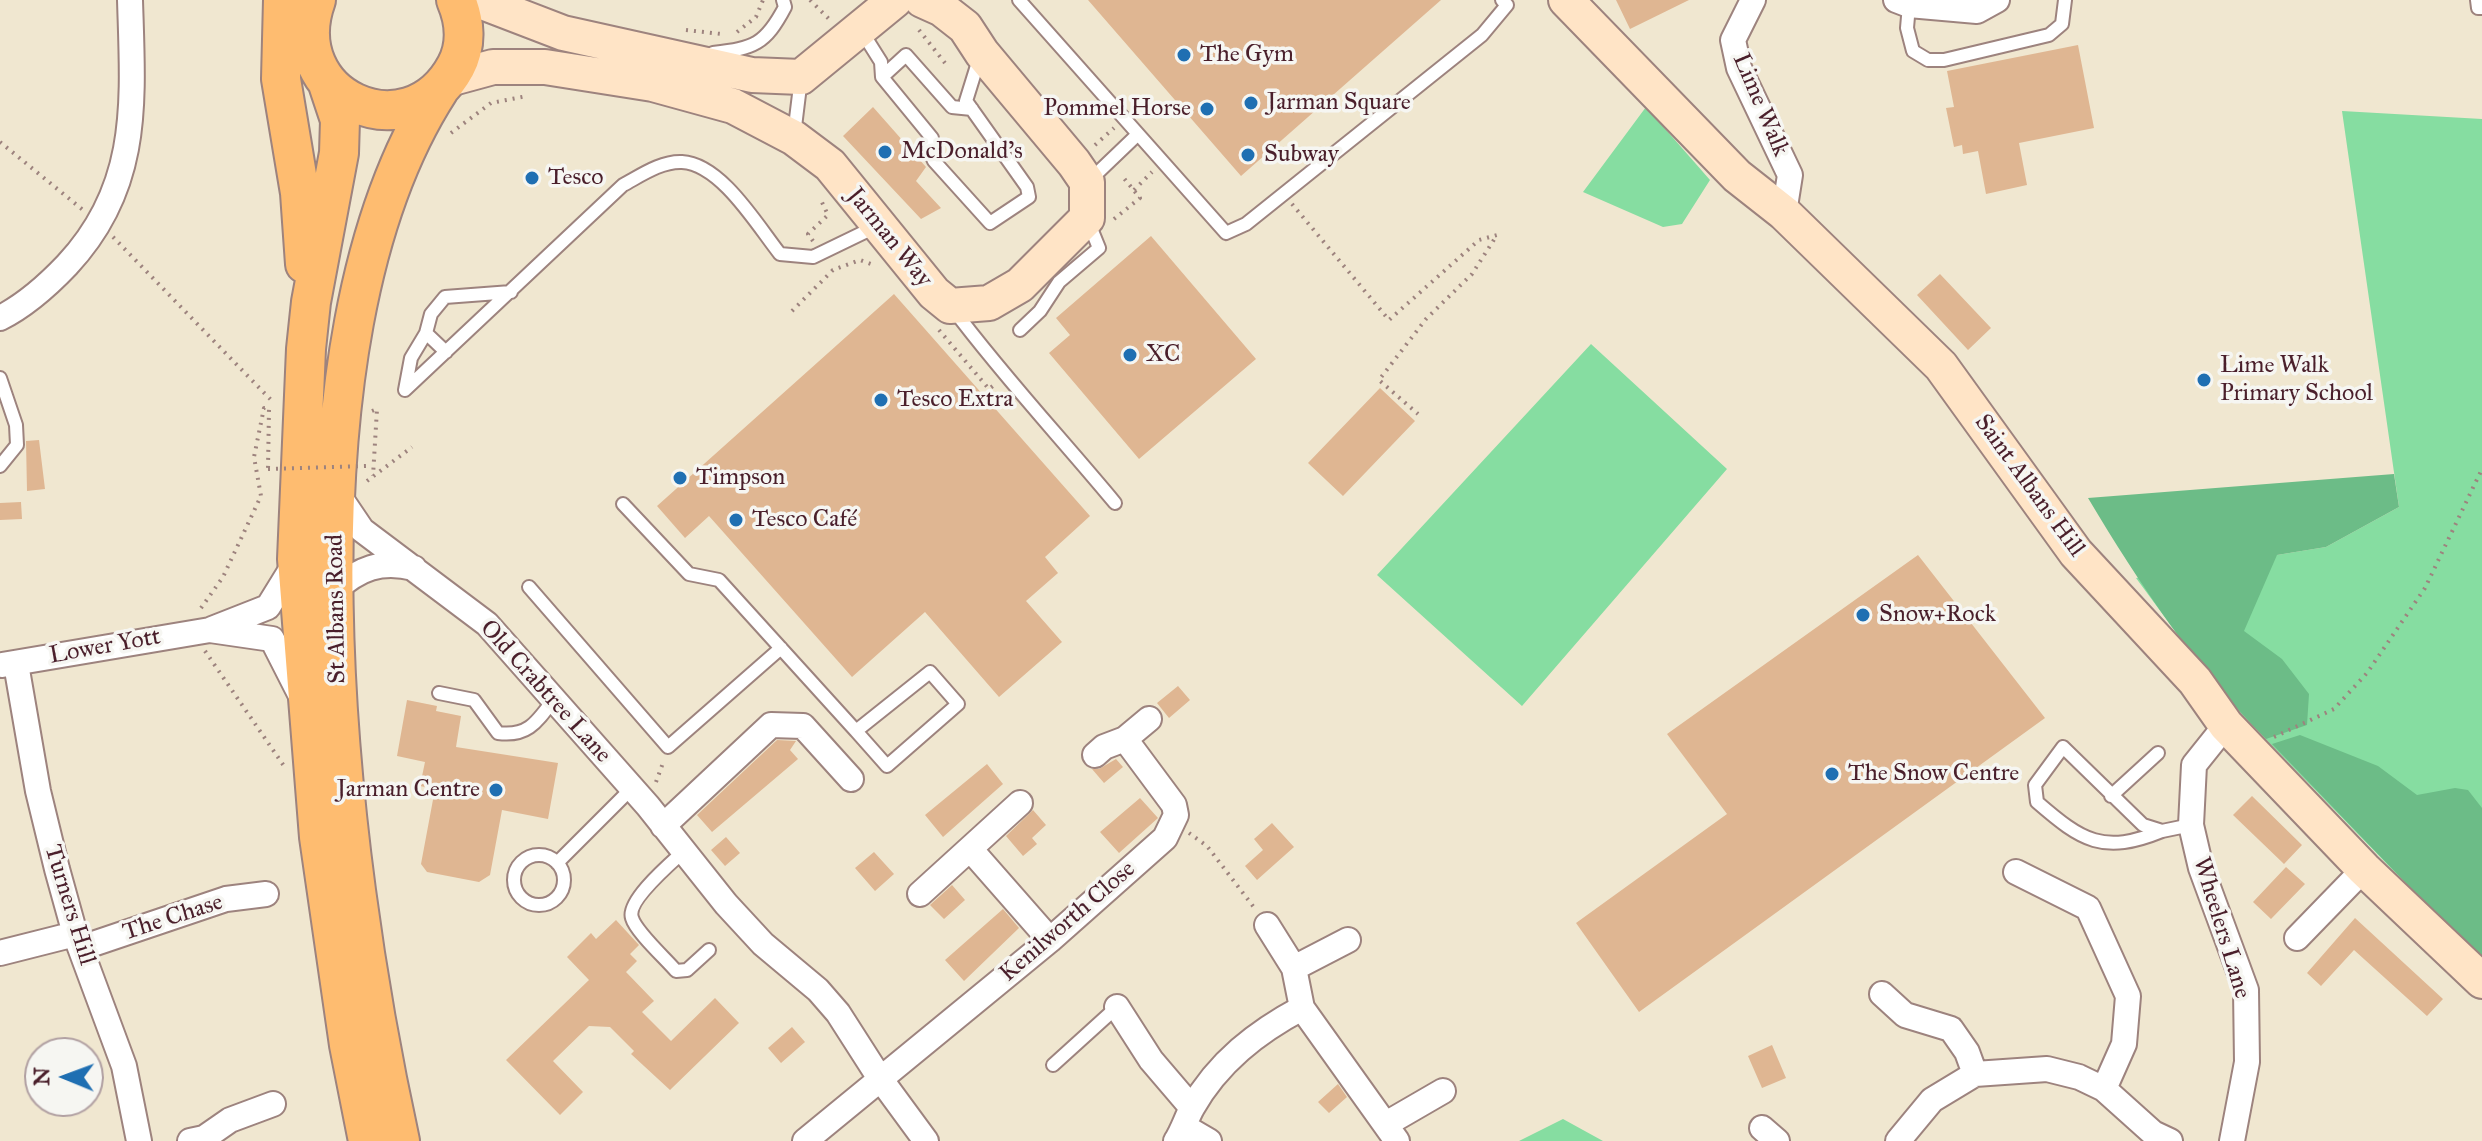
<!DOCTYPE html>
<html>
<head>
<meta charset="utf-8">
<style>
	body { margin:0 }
	#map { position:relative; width:2482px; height:1141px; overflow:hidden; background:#f0e7d0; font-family:"IM FELL Great Primer",serif }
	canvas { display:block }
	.north { position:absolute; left:24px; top:1037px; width:80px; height:80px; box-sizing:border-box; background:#f6f6f2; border:2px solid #b1a0a2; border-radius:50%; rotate:271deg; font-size:22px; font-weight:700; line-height:32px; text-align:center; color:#4a1f2b }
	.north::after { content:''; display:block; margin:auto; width:28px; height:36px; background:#1f6fb2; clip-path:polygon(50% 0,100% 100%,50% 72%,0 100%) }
</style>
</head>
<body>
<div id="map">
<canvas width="2482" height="1141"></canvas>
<div class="north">N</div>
</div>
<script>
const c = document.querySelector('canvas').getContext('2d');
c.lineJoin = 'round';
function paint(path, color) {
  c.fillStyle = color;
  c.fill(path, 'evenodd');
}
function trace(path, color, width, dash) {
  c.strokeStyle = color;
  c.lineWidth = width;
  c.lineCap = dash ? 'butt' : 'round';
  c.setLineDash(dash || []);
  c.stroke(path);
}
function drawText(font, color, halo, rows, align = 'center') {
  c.font = font + ' "IM FELL Great Primer",serif';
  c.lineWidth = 7;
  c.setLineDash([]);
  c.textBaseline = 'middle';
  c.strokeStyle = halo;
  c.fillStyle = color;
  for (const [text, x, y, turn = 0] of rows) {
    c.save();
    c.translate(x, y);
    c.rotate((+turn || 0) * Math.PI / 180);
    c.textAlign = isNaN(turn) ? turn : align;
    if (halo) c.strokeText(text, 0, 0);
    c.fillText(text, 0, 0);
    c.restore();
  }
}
const green = new Path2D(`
	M1646,107L1710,180L1682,224L1663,227L1583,192Z
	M2342,111L2482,119V962L2220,692L2136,578L2326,547L2399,507Z
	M1591,344L1727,469L1522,706L1377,575Z
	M1563,1119L1603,1141H1519Z`);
const forest = new Path2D(`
	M2394,474L2399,507L2326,547L2277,555L2244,631L2282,659L2309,694L2307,725L2266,739C2195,667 2140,585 2088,498Z
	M2300,735L2378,766L2417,795L2455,788L2468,790L2482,808V962L2272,744Z`);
const building = new Path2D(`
	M1088,0H1441L1241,176Z
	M1616,0H1689L1630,29Z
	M2078,45L2094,128L2019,143L2027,185L1986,194L1978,151L1963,154L1962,145L1954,147L1946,108L1954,107L1947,71Z
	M873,107L926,167L916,181L941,208L921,219L843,136Z
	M1151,236L1256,359L1139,459L1049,353L1070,335L1056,318Z
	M1940,274L1991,328L1968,350L1917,295Z
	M894,294L1090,516L1045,557L1058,573L1026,601L1062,642L999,697L925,612L852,677L709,516L685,538L657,506Z
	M1380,388L1415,421L1343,496L1308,463Z
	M39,440L45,489L27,491L26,441Z
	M21,502L22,519L0,520V503Z
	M1918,555L2045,718L1639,1012L1576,923L1727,814L1667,734Z
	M1178,686L1190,700L1169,718L1157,703Z
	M407,700L437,706L436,711L461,716L456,747L558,763L548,819L502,810L490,875L479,882L427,872L421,864L435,789L420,786L425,762L397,756Z
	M777,740L796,741L790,750L798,759L712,832L697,815Z
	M1116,759L1123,767L1104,783L1092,769H1099Z
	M987,764L1003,784L943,837L925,815Z
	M2252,796L2302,845L2284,864L2233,815Z
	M1140,798L1158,818L1119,853L1100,832Z
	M1033,810L1046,825L1032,838L1037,844L1023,856L1006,836Z
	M1272,823L1294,847L1257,880L1245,866L1263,850L1254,839Z
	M726,837L740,853L725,866L711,850Z
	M874,852L894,874L875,891L855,868Z
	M2286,867L2305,884L2271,919L2253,902Z
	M952,885L965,900L944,919L930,905Z
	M1003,909L1019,928L964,981L945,960Z
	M2355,918L2443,999L2427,1016L2354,950L2321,986L2307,973Z
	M616,920L639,945L630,954L637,961L626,972L654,1001L642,1012L671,1041L715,998L739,1023L670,1090L631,1054L634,1051L610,1027L589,1026L553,1061L583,1092L560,1115L506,1060L589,980L567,957L591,933L596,939Z
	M792,1027L805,1042L781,1063L768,1048Z
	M1772,1045L1786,1078L1762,1088L1748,1056Z
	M1338,1084L1347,1097L1329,1113L1318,1102Z`);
const path = new Path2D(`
	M810,0L831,21
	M686,30L721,34
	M919,30L945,63
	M737,32L756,17L763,0
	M451,133L491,103L527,96
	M0,142L83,210
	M1095,145L1114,128
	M1134,190L1152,172
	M1292,204L1389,320L1479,240L1497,235L1472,274L1426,319L1379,380L1418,414
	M1114,219L1140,198L1123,177
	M113,237L274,403
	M813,241L808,234L828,215L820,198
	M792,311L833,270L860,260L876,266
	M939,330L989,389L994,385
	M372,411L377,409L373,476
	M367,481L412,447
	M201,608L223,577L261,496L254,457L264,408H269L268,469
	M205,651L284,766
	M2274,737L2334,709L2367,673L2425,588L2482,469
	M656,782L664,760
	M1189,833L1207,846L1256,910`);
const lane = new Path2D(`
	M1019,0L1226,233L1246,224L1482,35L1507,5L1502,0
	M2477,0L2478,8H2482
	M1909,5L1907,28L1913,51L1928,60H1944L2049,35L2062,24L2065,0
	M865,29L864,35L881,62L882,77L932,138L929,150L934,161L990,223L1029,197L1027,187L966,101L980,56
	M713,53C754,48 765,45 785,7L783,0
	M882,77L906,55L952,107L972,109
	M794,135L801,78
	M1089,181L1136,136
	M953,309C1003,376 1061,438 1115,503
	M1020,330L1040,311L1059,282L1099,248L1088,221
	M446,352L426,333L431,314L445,297L511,292
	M0,378L16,425L17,445L0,466
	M405,390L623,185C640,176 661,161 682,162C721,164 757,225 780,254L813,257L875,227
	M405,390L411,358L426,333
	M623,504L689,574L719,580L856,731L930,672L958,704L887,766L856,731
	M529,587L668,747L781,648
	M439,693L474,700L498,733C528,737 537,722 554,699
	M2111,796L2158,753
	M2162,831C2103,855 2082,841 2037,802L2035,785L2063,747L2143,825L2162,831L2191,825
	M684,851C671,863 626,901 632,918C636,932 666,959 676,971L687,970L709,950
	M514 880a25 25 0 1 1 50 0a25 25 0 1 1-50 0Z
	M557,863L632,788
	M1053,1065L1117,1007`);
const street = new Path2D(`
	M1753,0L1733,40L1739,68L1790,175L1784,213
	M1896,0L1909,5L1977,11L1997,0
	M0,318C26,305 47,286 67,265C141,186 133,101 130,0
	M337,493L362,530L487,624L648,806L726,904L763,944L818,990L838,1013L879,1077L926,1141
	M334,591C359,568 381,560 414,568
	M212,629L268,607L297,560
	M16,664L38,791L57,869L75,934L124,1066L139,1141
	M2,665L210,630L272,639L300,694
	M2226,725L2194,765L2191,825L2201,868L2246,990L2247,1062L2232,1141
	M1125,739L1149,719
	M663,826L771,725L803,726L851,779
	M971,850L1050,940
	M2016,872L2088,908L2128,996L2124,1044L2104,1089
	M920,894L1020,803
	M1267,925L1294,968L1302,1008L1397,1141
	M2297,938L2364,869
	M81,948L226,899L266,894
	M0,953L75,934
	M1294,968L1348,940
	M1882,994L1905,1015L1951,1029L1967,1052L1975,1074
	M1117,1007L1151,1060L1192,1108
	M1386,1124L1443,1091
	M1185,1127L1209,1141
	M1762,1128L1777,1141
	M190,1141L204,1138L230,1120L273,1104
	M805,1141L1050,940L1165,838L1176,815L1174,805L1125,739L1104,747L1095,755
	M1176,1141C1183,1130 1186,1119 1192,1108C1218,1062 1257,1032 1302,1008
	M1898,1141L1932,1100L1975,1074L2047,1069L2079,1077L2104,1089L2153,1133L2170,1141`);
const secondary = new Path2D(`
	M477,0L563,33L752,75L801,77L895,0
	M1566,0L1737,176L1784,213L1941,366L2076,553L2195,681L2226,725L2364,869L2482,981
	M449,79L493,67H545L653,84L733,106L794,138L830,165L934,293L950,306L989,303L1020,285L1087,218V182L1074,163L982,53L965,27L942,9L922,0`);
const primary = new Path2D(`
	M283,0L281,79L300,193L305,264
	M316,0C281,97 408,155 456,66C467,45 465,21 456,0
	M328,84L340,120L339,153L311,302L306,349L297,559L319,837L349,1045L368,1141
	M400,1141C337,854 273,347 439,90`);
const pathBridge = new Path2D(`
	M268,469L368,466`);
const markers = [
	[1184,55,8,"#1f6fb2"],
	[1251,103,8,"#1f6fb2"],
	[1207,109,8,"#1f6fb2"],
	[885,152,8,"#1f6fb2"],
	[1248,155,8,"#1f6fb2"],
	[532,178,8,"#1f6fb2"],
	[1130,355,8,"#1f6fb2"],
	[2204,380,8,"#1f6fb2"],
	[881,400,8,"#1f6fb2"],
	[680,478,8,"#1f6fb2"],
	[736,520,8,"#1f6fb2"],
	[1863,615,8,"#1f6fb2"],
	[1832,774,8,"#1f6fb2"],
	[496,790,8,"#1f6fb2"]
];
const poiNames = [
	["The Gym",1200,55],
	["Jarman Square",1267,103],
	["Pommel Horse",1191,109,"right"],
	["McDonald's",901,152],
	["Subway",1264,155],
	["Tesco",548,178],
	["XC",1146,355],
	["Lime Walk",2220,366],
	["Primary School",2220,394],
	["Tesco Extra",897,400],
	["Timpson",696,478],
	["Tesco Café",752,520],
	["Snow+Rock",1879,615],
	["The Snow Centre",1848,774],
	["Jarman Centre",480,790,"right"]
];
const streetNames = [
	["Lime Walk",1760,105,67],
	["Jarman Way",889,238,51],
	["Saint Albans Hill",2029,486,54],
	["St Albans Road",337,609,-91],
	["Lower Yott",105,647,-10],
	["Old Crabtree Lane",545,692,48],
	["Turners Hill",69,905,73],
	["The Chase",173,918,-18],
	["Kenilworth Close",1068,922,-41],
	["Wheelers Lane",2221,928,73]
];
paint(green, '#86dda1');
paint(forest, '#6cbc87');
paint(building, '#dfb692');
trace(lane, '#9d837e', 16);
trace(street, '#9d837e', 28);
trace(secondary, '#9d837e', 38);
trace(primary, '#9d837e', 42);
trace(path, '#9d837e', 4, [2, 6]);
trace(lane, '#fff', 12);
trace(street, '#fff', 24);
trace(secondary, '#ffe4c6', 34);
trace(primary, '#febc70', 38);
trace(pathBridge, '#9d837e', 4, [2, 6]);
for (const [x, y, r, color] of markers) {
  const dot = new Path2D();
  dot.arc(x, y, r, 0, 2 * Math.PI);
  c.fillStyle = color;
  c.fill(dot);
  trace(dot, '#f6f6f2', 3);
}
drawText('24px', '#4a1f2b', '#f6f6f2', poiNames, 'left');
drawText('24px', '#4a1f2b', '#f6f6f2', streetNames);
</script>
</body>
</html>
